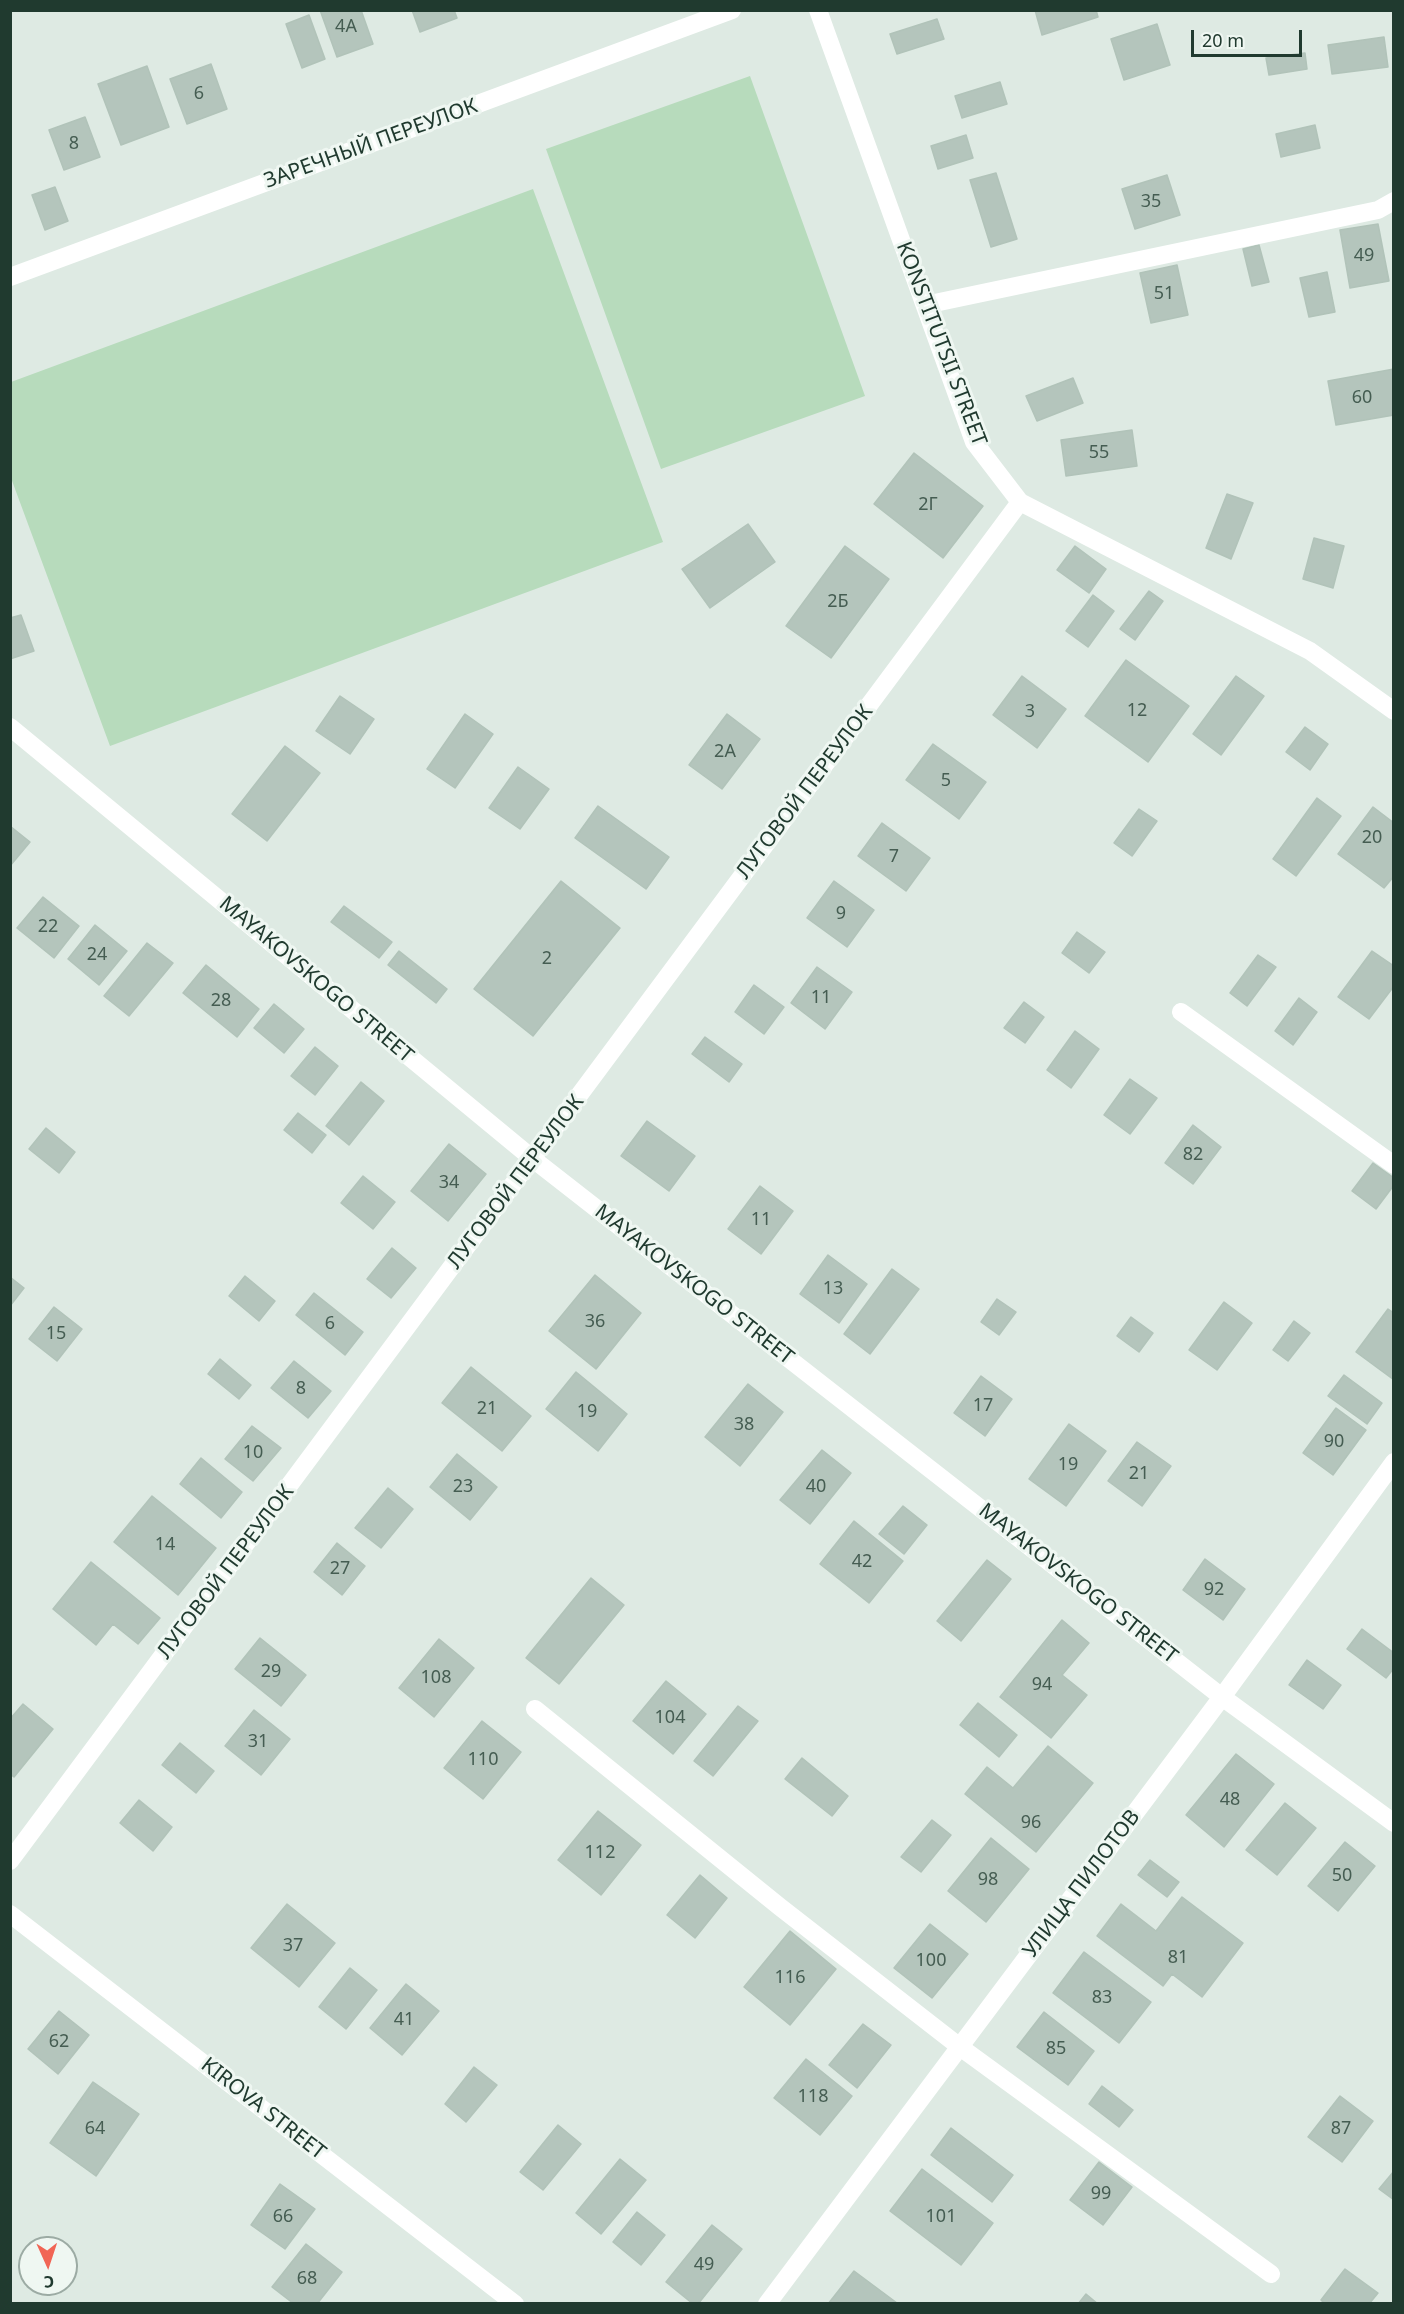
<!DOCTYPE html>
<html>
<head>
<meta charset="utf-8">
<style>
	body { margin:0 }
	#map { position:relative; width:1404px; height:2314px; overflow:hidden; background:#deeae3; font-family:"Noto Sans",sans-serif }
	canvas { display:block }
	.frame { position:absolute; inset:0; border:12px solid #203a2f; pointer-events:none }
	.north { position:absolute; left:18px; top:2236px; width:60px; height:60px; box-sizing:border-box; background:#eff7f2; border:2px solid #9caba4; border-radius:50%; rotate:177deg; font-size:16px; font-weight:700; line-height:24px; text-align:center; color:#203a2f }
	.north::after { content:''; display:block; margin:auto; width:21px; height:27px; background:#f16555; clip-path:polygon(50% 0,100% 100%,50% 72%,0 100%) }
	.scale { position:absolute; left:1191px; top:30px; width:111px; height:27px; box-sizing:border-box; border:3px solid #203a2f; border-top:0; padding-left:8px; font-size:18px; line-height:21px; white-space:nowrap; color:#203a2f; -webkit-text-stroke:4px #eff7f2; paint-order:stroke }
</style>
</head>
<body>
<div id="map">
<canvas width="1404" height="2314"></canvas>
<div class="frame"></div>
<div class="north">С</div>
<div class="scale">20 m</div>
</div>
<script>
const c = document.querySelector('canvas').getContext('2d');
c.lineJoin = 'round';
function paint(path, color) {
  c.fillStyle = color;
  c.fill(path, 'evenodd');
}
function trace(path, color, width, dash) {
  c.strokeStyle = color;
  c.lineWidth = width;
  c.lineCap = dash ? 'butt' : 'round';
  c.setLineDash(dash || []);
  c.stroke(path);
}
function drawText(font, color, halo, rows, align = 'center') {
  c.font = font + ' "Noto Sans",sans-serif';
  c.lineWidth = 6;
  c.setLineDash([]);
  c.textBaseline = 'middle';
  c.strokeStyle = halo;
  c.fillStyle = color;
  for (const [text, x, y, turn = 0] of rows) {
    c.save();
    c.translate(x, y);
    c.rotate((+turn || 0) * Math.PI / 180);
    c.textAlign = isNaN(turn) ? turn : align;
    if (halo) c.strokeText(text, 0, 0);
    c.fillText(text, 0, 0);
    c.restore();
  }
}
const green = new Path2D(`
	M750,76L865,396L661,469L546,149Z
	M533,189L663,542L110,746L11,478V382Z`);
const building = new Path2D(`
	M320,10H361L373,44L337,57Z
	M412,10H454L457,18L420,32Z
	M1035,10H1096L1098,17L1042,35Z
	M309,15L325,59L302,68L286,24Z
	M937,19L944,39L897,54L890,34Z
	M1157,24L1170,65L1124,80L1111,39Z
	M1384,37L1388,67L1332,74L1328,45Z
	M1305,53L1307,69L1269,75L1266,58Z
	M211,64L227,109L187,124L170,79Z
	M147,66L169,127L121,145L98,84Z
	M1000,82L1007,104L962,118L955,96Z
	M85,117L100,157L64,170L49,130Z
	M1315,125L1320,148L1281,157L1276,134Z
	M966,135L973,158L938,169L931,146Z
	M996,173L1017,239L991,247L970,180Z
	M1167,175L1180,215L1135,229L1122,189Z
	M55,187L68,221L45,230L32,195Z
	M1378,224L1389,281L1350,288L1340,230Z
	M1259,245L1269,282L1252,286L1243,249Z
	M1177,265L1188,315L1151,323L1140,273Z
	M1327,272L1335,312L1309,317L1300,278Z
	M1394,369V415L1336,425L1328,381Z
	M1073,378L1083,403L1037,421L1026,396Z
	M1132,430L1137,466L1066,476L1061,440Z
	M914,453L983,506L943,558L874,504Z
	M1227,494L1253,503L1231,559L1206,548Z
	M748,524L775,562L710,608L682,569Z
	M1314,538L1344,546L1333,588L1303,579Z
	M845,546L889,579L831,658L786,626Z
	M1075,546L1106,569L1089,593L1057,570Z
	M1149,591L1163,601L1135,640L1120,629Z
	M1093,595L1114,611L1088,647L1066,631Z
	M21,615L34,651L10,659V618Z
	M1126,660L1189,706L1148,762L1085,716Z
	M1022,676L1066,709L1037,748L993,715Z
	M1236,676L1264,696L1221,755L1193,734Z
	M340,696L374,719L350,754L316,731Z
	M465,714L493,734L455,788L427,769Z
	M727,714L760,739L722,789L689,765Z
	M1305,727L1328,744L1310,770L1286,752Z
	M933,744L986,782L959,819L906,780Z
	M285,746L320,773L267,841L232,814Z
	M518,767L549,789L520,829L489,808Z
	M1317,798L1341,816L1296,876L1273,859Z
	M598,806L669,857L646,889L575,838Z
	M1373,807L1394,823V876L1384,888L1338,854Z
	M1139,809L1157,821L1132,856L1114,843Z
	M882,823L930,858L906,891L858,856Z
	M10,826L30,842L10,866Z
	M561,881L620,928L533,1036L474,989Z
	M834,881L874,910L847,947L807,918Z
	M43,897L79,926L54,958L17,928Z
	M344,906L392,942L379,958L331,922Z
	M95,925L127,951L99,985L68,959Z
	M1077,932L1105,952L1089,973L1062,953Z
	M147,943L173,963L129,1016L104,996Z
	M399,951L447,989L436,1003L388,965Z
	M1372,951L1394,966V986L1369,1019L1338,997Z
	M1258,955L1276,967L1247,1006L1230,993Z
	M206,965L259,1009L237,1037L183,993Z
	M817,967L852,992L825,1029L791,1003Z
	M754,985L784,1007L764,1034L735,1012Z
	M1299,998L1317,1012L1293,1045L1275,1031Z
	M1024,1002L1044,1017L1025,1043L1004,1028Z
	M274,1004L304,1029L284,1053L254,1028Z
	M1075,1031L1099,1049L1071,1088L1047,1070Z
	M705,1037L742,1064L729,1082L692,1054Z
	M315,1047L338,1066L315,1095L291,1076Z
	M1130,1079L1157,1098L1130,1134L1104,1115Z
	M361,1082L384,1101L349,1145L326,1126Z
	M298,1113L326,1135L312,1153L284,1130Z
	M647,1121L695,1156L669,1191L621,1156Z
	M1193,1125L1221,1147L1193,1184L1165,1163Z
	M46,1128L75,1152L59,1173L29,1149Z
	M449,1144L486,1174L448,1221L411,1191Z
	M1373,1163L1394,1178V1185L1376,1209L1352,1191Z
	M363,1176L395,1202L373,1229L341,1203Z
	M760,1186L793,1211L761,1254L728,1229Z
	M392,1248L416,1268L391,1298L367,1279Z
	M828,1255L867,1284L839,1323L800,1294Z
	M892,1269L919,1289L870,1354L844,1334Z
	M595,1275L641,1313L596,1369L549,1331Z
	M245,1276L275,1301L259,1321L229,1296Z
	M10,1277L24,1288L10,1306Z
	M314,1293L363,1332L345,1355L296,1315Z
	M997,1299L1016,1312L999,1335L981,1322Z
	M1224,1302L1252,1323L1217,1370L1189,1350Z
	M54,1307L82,1329L57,1361L29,1339Z
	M1388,1309L1394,1313V1380L1356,1352Z
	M1131,1317L1153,1333L1139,1352L1117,1336Z
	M1294,1321L1310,1333L1288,1361L1273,1350Z
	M220,1359L251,1385L239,1399L208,1374Z
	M294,1361L331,1391L308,1418L271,1388Z
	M471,1367L531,1416L502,1451L442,1403Z
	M576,1372L627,1414L598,1451L546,1409Z
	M1344,1375L1382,1403L1367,1424L1328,1396Z
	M981,1376L1012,1399L985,1436L954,1413Z
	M748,1384L783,1412L740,1466L705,1437Z
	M1336,1408L1366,1430L1333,1475L1303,1453Z
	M1069,1424L1106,1451L1066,1506L1029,1479Z
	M252,1426L281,1448L253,1481L225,1459Z
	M1137,1442L1171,1466L1142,1506L1108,1481Z
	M822,1450L851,1473L810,1524L780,1500Z
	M457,1454L497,1487L470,1520L430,1487Z
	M201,1458L242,1492L221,1518L180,1484Z
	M388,1488L413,1509L381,1548L355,1528Z
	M152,1496L216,1548L178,1595L114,1542Z
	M903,1506L927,1525L904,1554L879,1534Z
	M854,1521L903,1561L869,1603L820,1564Z
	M337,1543L365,1566L342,1595L314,1572Z
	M1205,1559L1245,1589L1223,1620L1183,1590Z
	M987,1560L1011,1579L961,1641L937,1621Z
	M91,1562L160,1618L138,1644L113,1624L96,1645L53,1609Z
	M591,1578L624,1605L559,1684L526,1658Z
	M1062,1620L1089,1643L1062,1675L1087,1695L1051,1738L1000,1697Z
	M1362,1629L1394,1653V1668L1386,1678L1347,1649Z
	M260,1638L306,1675L281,1706L235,1669Z
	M439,1639L474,1668L434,1717L399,1688Z
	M1307,1660L1341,1685L1323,1709L1289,1685Z
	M666,1681L706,1714L673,1754L633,1721Z
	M978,1703L1017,1735L999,1757L960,1725Z
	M23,1704L53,1729L14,1777L10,1774V1719Z
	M738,1706L758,1721L713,1776L694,1761Z
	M254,1710L290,1739L261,1775L225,1746Z
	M482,1721L521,1752L483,1799L444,1768Z
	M180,1743L214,1771L196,1793L162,1765Z
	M1048,1746L1093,1783L1036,1852L965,1794L987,1767L1013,1788Z
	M1236,1754L1274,1784L1224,1847L1186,1815Z
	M802,1758L848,1796L832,1816L785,1779Z
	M139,1800L172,1827L153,1851L120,1823Z
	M1285,1803L1316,1828L1277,1875L1246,1850Z
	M598,1811L641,1845L601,1895L558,1860Z
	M932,1820L951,1835L921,1872L901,1857Z
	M991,1838L1029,1869L986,1922L948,1891Z
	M1345,1842L1375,1866L1338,1911L1308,1886Z
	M1150,1860L1179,1882L1167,1897L1138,1875Z
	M700,1875L727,1898L695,1938L667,1915Z
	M1182,1897L1243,1943L1202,1997L1172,1974L1163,1986L1097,1936L1121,1904L1156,1931Z
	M287,1904L335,1943L299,1987L251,1948Z
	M930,1924L968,1954L932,1998L894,1968Z
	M790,1931L836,1969L790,2025L744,1987Z
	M1084,1952L1151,2002L1119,2043L1053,1993Z
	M350,1968L377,1990L346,2029L319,2007Z
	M406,1984L439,2011L402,2055L370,2028Z
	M59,2011L89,2035L58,2074L28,2049Z
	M1044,2012L1094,2051L1068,2085L1017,2047Z
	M863,2024L891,2045L857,2088L829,2065Z
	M806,2059L852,2096L820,2135L774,2098Z
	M474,2067L497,2085L466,2122L445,2104Z
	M93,2082L139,2114L96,2176L50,2143Z
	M1102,2086L1133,2110L1119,2127L1089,2104Z
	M1340,2096L1373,2121L1342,2162L1308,2137Z
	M558,2125L581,2144L543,2190L520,2172Z
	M951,2128L1013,2175L992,2202L931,2155Z
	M620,2159L646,2180L601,2234L576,2213Z
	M1099,2162L1132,2187L1103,2225L1070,2200Z
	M922,2169L993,2223L961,2265L890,2211Z
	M1394,2171V2200L1379,2189Z
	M280,2184L315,2209L285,2249L251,2225Z
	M637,2212L665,2235L641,2265L613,2242Z
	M712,2225L742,2249L698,2304H693L666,2282Z
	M306,2244L342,2272L317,2304H294L272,2287Z
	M1345,2269L1378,2293L1369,2304H1325L1321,2300Z
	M854,2271L897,2303L828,2304Z
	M1086,2294L1098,2304H1078Z`);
const service = new Path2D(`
	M925,305L1378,210L1394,201
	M1181,1012L1394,1165
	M535,1709L780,1907L960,2047L1271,2274`);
const minor = new Path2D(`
	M818,10L974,442L1020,502L1310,651L1394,711
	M10,277L732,10
	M10,727L533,1159L1222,1697L1394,1823
	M10,1861L1020,502
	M10,1914L515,2304
	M767,2304L1222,1697L1394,1462`);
const numberNames = [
	["4А",346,27],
	["6",199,94],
	["8",74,144],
	["35",1151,202],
	["49",1364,256],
	["51",1164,294],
	["60",1362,398],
	["55",1099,453],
	["2Г",928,505],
	["2Б",838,602],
	["12",1137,711],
	["3",1030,712],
	["2А",725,752],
	["5",946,781],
	["20",1372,838],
	["7",894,857],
	["9",841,914],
	["22",48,927],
	["24",97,955],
	["2",547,959],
	["11",821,998],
	["28",221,1001],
	["82",1193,1155],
	["34",449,1183],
	["11",761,1220],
	["13",833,1289],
	["36",595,1322],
	["6",330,1324],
	["15",56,1334],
	["8",301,1389],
	["17",983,1406],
	["21",487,1409],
	["19",587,1412],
	["38",744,1425],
	["90",1334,1442],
	["10",253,1453],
	["19",1068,1465],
	["21",1139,1474],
	["23",463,1487],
	["40",816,1487],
	["14",165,1545],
	["42",862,1562],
	["27",340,1569],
	["92",1214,1590],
	["29",271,1672],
	["108",436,1678],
	["94",1042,1685],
	["104",670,1718],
	["31",258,1742],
	["110",483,1760],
	["48",1230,1800],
	["96",1031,1823],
	["112",600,1853],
	["50",1342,1876],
	["98",988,1880],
	["37",293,1946],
	["81",1178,1958],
	["100",931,1961],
	["116",790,1978],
	["83",1102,1998],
	["41",404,2020],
	["62",59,2042],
	["85",1056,2049],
	["118",813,2097],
	["64",95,2129],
	["87",1341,2129],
	["99",1101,2194],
	["66",283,2217],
	["101",941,2217],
	["49",704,2265],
	["68",307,2279]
];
const streetNames = [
	["ЗАРЕЧНЫЙ ПЕРЕУЛОК",371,144,-20],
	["KONSTITUTSII STREET",941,344,69],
	["ЛУГОВОЙ ПЕРЕУЛОК",805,792,-53],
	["MAYAKOVSKOGO STREET",316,980,40],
	["ЛУГОВОЙ ПЕРЕУЛОК",516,1182,-53],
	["MAYAKOVSKOGO STREET",694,1285,38],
	["ЛУГОВОЙ ПЕРЕУЛОК",226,1572,-53],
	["MAYAKOVSKOGO STREET",1078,1584,38],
	["УЛИЦА ПИЛОТОВ",1082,1884,-53],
	["KIROVA STREET",263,2109,38]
];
paint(green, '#b7dbbc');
paint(building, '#b4c5bc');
trace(building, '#b1c3b9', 1.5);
trace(service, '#fff', 18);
trace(minor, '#fff', 18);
drawText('18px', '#455d52', null, numberNames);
drawText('21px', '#203a2f', '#eff7f2', streetNames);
</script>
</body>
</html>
